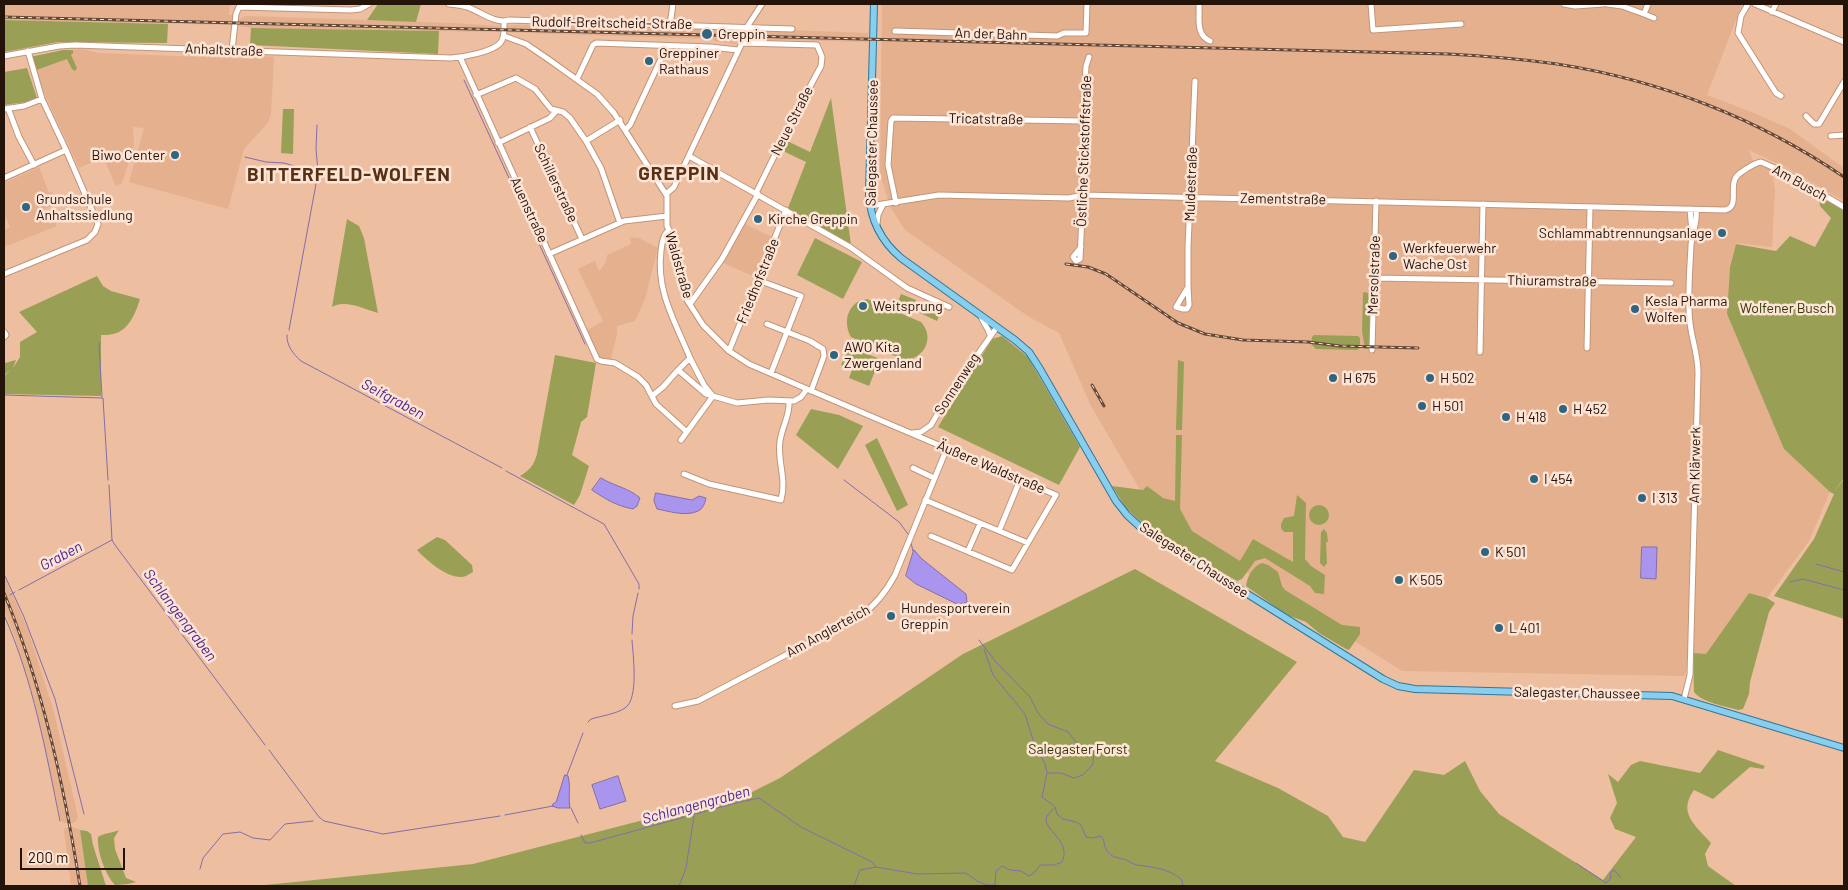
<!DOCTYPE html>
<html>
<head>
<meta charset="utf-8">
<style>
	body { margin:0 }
	#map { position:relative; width:1848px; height:890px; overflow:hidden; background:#edbea0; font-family:Barlow,sans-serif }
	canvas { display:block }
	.frame { position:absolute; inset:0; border:5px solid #241308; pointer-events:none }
	.scale { position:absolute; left:20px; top:848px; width:105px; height:22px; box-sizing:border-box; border:2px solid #241308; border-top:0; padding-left:6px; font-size:15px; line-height:18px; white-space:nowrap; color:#241308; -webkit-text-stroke:4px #fde4d5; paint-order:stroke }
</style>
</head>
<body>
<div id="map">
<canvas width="1848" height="890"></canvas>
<div class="frame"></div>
<div class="scale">200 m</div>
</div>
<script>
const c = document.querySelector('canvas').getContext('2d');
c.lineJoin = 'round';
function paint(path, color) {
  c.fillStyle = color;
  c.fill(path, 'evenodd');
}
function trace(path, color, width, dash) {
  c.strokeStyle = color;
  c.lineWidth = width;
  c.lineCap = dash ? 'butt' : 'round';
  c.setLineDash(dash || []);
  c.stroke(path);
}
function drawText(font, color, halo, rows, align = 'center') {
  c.font = font + ' Barlow,sans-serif';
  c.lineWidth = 5;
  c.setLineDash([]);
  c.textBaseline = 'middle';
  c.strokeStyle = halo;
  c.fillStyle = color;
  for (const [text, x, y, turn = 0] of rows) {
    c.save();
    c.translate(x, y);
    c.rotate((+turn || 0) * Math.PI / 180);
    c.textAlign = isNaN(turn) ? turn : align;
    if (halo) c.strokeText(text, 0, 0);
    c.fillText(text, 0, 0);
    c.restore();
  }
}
const built = new Path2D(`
	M4,4H230L229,15H232V18L239,19L246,16L453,23L500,26H510L512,25L655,27L659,25L868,33V42L741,39L736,44L714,41L713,39L498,32L251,28L232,25L4,20Z
	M882,4H1742L1707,95L1754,113L1790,129L1844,168V201L1787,168L1749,150L1753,161L1758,160L1770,164L1775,189L1772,247L1736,243L1730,267L1727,314L1784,449L1830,492L1809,541L1767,598L1749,593L1706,654H1693L1684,676L1402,671L1188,536L1153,512L1091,406L1059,333L1029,317L905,230L891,208L880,175Z
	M83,49L99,53L253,59L260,56L274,57L271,115L267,124L244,149L228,209L129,182L144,128L133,127L134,146L122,183L116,186L103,157L79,168L34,71L67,59L64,51Z
	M39,167L49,193L52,192L56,204L42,210L49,224L55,222L57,226L4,247V230L10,227L4,213V183Z
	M745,224L772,237L755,277L723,263Z
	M630,237L639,238L658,248L645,299L635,321L617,326V334L611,359L601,360L599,358L586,331L603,321L578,269L595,261L599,271L606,262L607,255L631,244Z
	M4,576L28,630L54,712L78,817L74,823H64L61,821L35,704L14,635L4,609Z
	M73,827L80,830L88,886H71L64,831L65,828Z`);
const green = new Path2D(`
	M378,4H421L416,22L367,20Z
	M4,20L168,24L167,43L58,42L4,52Z
	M251,28L439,31L438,54L250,45Z
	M63,50H73V53L71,55L77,68L75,71L72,69L67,59L34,71L30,57Z
	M27,68L37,98L26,102L4,105V72Z
	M831,98L851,245L788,208L806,162L781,150L785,140L810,152Z
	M283,109H294L293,154L281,153Z
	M1819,195L1844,211V478L1834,492L1844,479V619L1774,596L1814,539L1834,494L1830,492L1784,449L1727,314L1730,267L1736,244L1776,251L1790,236L1815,247L1831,218L1820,206Z
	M347,219L359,226L364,238L378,313C365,309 344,299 332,307Z
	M815,238L862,262L843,299L797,275Z
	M97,276L103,286L111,291L140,299C136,312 129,331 113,334C109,335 105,335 101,335V396L4,394V376L12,369L4,375V361L5,363L16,360L13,368L20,357V342L37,332L19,312Z
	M1365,292L1371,294L1369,349H1365L1362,331L1363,293Z
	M901,294L916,300L912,310L897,304Z
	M867,299L921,322C935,337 925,359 904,360L851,337C845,326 845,312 856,303C858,301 864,300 867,299Z
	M920,302L941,311L937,321L916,311Z
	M1314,335L1358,336L1360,338V348L1357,350L1316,349L1311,344L1312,337Z
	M1002,336L1028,357L1080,447L1059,485L938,427L992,339Z
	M849,347L880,359L869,386L849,378L852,370L841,365Z
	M555,355L596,363L587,417L581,422L572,455L589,466L580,495L574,505L520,476C530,470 534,465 537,454Z
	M1178,360L1184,362L1182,430H1176Z
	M811,409L839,415L863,426L838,469L796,435Z
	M1176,435H1182L1180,509L1192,531L1240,561L1253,539L1293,562V532H1284L1281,528V524L1284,518L1294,516L1297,495L1306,503L1305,559L1311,566L1325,575L1324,594L1315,593L1310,586L1265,558L1255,561L1242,579L1237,581L1195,557L1140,521L1126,508L1112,486L1143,490L1147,486L1163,498L1175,501Z
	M877,438L908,505L897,511L865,445Z
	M1309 515a10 10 0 1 1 20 0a10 10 0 1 1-20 0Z
	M1324,529L1327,533L1328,542H1326L1327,563L1324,567L1320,563L1321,532Z
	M437,537L445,540L472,565L473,572C469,574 465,577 462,577C447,578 426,560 417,550Z
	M1262,563L1268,565L1278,572L1282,586L1285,590L1342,625L1360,627V634L1349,650L1346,649L1319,633L1306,622L1290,616L1277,608L1246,586C1247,577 1253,566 1262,563Z
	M1135,569L1297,662L1215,761L1278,788L1328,816L1343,837L1365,842L1414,770L1444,775L1465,761L1480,791L1499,814L1603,880L1636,837L1615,829L1610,818L1617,803L1608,774L1618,782L1631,765L1640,761L1700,773L1718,750L1765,766L1763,769L1750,767L1713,799L1694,790C1677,813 1696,826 1711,843L1705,854L1708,866L1736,886H255L473,864L752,792L780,778L963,654Z
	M1749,593L1767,598L1775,603L1769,612L1750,682L1749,694L1743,709L1738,710C1725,706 1703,703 1694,692L1693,653L1706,654Z
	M80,830L87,831L91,834L93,845L106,886H88Z
	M119,830L114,838L115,849L126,878L136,882L128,884L115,885C105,874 97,852 98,837C103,833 113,833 119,830Z`);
const water = new Path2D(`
	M601,478C614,486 629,488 640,498L637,506L633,509C617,506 605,499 592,490Z
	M656,493L692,500L699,496L706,498C705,503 703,509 698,511C686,517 668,511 657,509L654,501Z
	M1642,547H1657L1656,579L1641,578Z
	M914,550L922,559L966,594L967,602L962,604H957L916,584L906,576Z
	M565,775L568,776C571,787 568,797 570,808H558L552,806L553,804L556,802Z
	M618,776L626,801L600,809L592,785Z`);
const stream = new Path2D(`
	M464,80L585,344
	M317,125L316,149L318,172
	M245,157L266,162L284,163L318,173L289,330
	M287,335C286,345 294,355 301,361L502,468
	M99,343L102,397
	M4,395L103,398L108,480
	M506,471L604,524L639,584V589
	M844,480L899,522L908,534
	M109,485L112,540L115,545L265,745
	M911,543L913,551
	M1816,564L1844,572
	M4,574L24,617L55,699L84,814
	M1790,582L1803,579L1844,590
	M19,590L112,540
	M10,595L15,592
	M4,615C33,680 46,752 60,821
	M632,634L633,616L638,593
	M979,640L996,662L1030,697L1038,713L1048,724L1068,732L1080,747L1090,746L1094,748L1093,764L1083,775L1074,778L1061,773H1047L1042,797L1054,806
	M984,649L993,675L1025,714L1035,746L1045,764L1047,772
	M588,722L591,719C601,716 616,714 625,708C639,699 633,655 632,640
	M269,750L319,817L324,821L383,834L500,816
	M567,775L583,733
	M571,808L578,823
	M505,815L553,806
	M581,835L585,843H590L736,803L759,798L801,827L872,862L876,867L917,874L966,873L977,881L987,885H995L996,871L1002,866L1010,870L1021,871L1029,876L1035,872L1040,865H1054L1062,862C1070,844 1053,836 1046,822L1047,816L1055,807L1057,814L1063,819L1076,822L1081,825L1086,837L1092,838L1101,836C1106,842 1103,848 1109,853C1112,857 1118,858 1123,859C1128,860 1132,864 1137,865C1153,867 1170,869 1182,880L1183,886
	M1576,863L1606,883L1611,878L1610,873L1614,870L1621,878
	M200,869L203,858L223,834L240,832L253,838L270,840L285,824L313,821
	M679,886L686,868L694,816
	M854,886L860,870L876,867`);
const minor = new Path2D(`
	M449,4C457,5 465,5 472,9C484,14 496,24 509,20L792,29
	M1199,4C1200,17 1195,35 1210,41
	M1371,4L1373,30L1461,24
	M1564,4L1575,6L1603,4
	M1607,4L1622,6L1644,14L1648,4
	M1748,4L1741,16L1738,33L1776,93L1781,96
	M1755,4L1844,42
	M1772,12L1776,4
	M1644,14L1654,18
	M670,25L673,4
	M747,27L762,4
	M895,31L1057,36L1064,33H1086L1087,4
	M504,36L526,44L548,59L597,94L614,113L667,196V226L674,239L680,277L687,300L703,325L729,351L749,364L807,389L1056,495L1012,570L931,536
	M232,50L236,14L239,7L351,10L360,9L369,4
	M4,56L59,46L75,45L451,58C463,57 494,52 501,42C505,37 504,28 504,22
	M460,57L597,359L601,361L615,363L638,377L646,385L656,404L687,432
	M577,79L593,45L596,43L710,47L738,50
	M476,95L516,78L535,89L551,109L563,112L570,118L586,141L601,168L620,223
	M8,108L19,137L34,165
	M4,109L24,106L42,99
	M1806,116L1814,124H1819L1844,82
	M530,127L582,239
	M626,129L630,125L667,46
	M1831,136L1844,135
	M586,141L620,120
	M498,143L550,118L556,111
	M689,156L850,247L907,288L949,307
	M4,178L66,150
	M666,194L674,187L742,43L817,45L822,57L821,66L790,124L756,193
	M896,203L888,165L891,121L893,118L1083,121
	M870,206L939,195L1069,198L1083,195L1725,210C1739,207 1730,190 1735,179C1737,174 1742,172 1746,169C1751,166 1755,163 1761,162L1786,173L1844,207
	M1690,209L1692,232
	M877,224L878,215L883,205
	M669,230C663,235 662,243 661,251C656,292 675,321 690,358
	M1081,247L1073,257L1076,261L1080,259L1083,195V121L1086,66L1089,57
	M549,254L624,221L667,216
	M4,274L87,240L95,232L98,224L66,150L42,99L28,51
	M1373,278L1671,283
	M758,280L801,296L771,373
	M1188,287L1189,305L1187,309H1183L1176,307L1188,287V247L1195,81
	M690,304L722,259L758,194
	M981,316C983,323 988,327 990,335
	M767,324L810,341L823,349L824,356L811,391
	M4,332L6,335L4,337
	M1587,348L1590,207
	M1372,350L1376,201
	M729,351L786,210
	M1480,352L1483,204
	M652,396L663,387L678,370
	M713,396L704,385L690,358L678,370L706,394L737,403L768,400L794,401L801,397L807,389
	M913,433L921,432L931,425L945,401L997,327
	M681,440L713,396
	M913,468L934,478
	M684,474L709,484L781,500C787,478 777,462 780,441C782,427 790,415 789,402
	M925,500L1028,543
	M999,531L1020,480
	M968,551L980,524
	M1684,699L1690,675L1698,373C1698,354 1692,341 1690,323C1687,299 1690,269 1691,245C1692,234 1698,220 1696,211
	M675,706L698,701L860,616C876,605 886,592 895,575L947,448`);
const major = new Path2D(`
	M874,4L869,193C870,219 881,241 901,258L1015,340L1029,352L1040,369L1116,501L1127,515L1139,526L1383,679L1398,686L1415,689L1672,696L1844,748`);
const rail = new Path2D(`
	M4,17L1448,54C1485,56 1521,59 1557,64C1660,80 1759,119 1844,177
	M1066,264L1088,267L1106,274L1178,323L1205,334L1243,340L1308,342L1340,346L1418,348
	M1092,385L1104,406
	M4,593C43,687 64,786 80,886`);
const markers = [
	[707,34,6,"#2f6580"],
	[649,61,5,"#2f6580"],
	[175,155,5,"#2f6580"],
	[26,207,5,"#2f6580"],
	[758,219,5,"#2f6580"],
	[1722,233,5,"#2f6580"],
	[1393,256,5,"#2f6580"],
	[863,306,5,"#2f6580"],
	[1635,309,5,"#2f6580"],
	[834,355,5,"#2f6580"],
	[1333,378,5,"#2f6580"],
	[1430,378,5,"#2f6580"],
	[1422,406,5,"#2f6580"],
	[1563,409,5,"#2f6580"],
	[1506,417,5,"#2f6580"],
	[1534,479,5,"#2f6580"],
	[1642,498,5,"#2f6580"],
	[1485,552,5,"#2f6580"],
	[1399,580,5,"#2f6580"],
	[891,616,5,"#2f6580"],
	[1499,628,5,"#2f6580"]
];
const streetNames = [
	["Rudolf-Breitscheid-Straße",612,23,1],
	["An der Bahn",991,34,2],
	["Anhaltstraße",224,50,2],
	["Tricatstraße",986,119,1],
	["Neue Straße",792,121,-63],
	["Salegaster Chaussee",872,143,-89],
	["Östliche Stickstoffstraße",1084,151,-88],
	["Schillerstraße",556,183,65],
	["Am Busch",1800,183,29],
	["Muldestraße",1191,184,-88],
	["Zementstraße",1283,199,1],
	["Auenstraße",529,210,65],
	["Waldstraße",679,265,74],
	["Mersolstraße",1374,275,-88],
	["Friedhofstraße",758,281,-68],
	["Thiuramstraße",1552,281,1],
	["Sonnenweg",957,384,-57],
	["Am Klärwerk",1695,465,-89],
	["Äußere Waldstraße",991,467,23],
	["Salegaster Chaussee",1194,560,33],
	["Am Anglerteich",828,631,-29],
	["Salegaster Chaussee",1577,693,1]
];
const poiNames = [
	["Greppin",718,34],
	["Greppiner",659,53],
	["Rathaus",659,69],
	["Biwo Center",165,155,"right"],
	["Grundschule",36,199],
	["Anhaltssiedlung",36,215],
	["Kirche Greppin",768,219],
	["Schlammabtrennungsanlage",1712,233,"right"],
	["Werkfeuerwehr",1403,248],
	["Wache Ost",1403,264],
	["Kesla Pharma",1645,301],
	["Wolfen",1645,317],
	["Weitsprung",873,306],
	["AWO Kita",844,347],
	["Zwergenland",844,363],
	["H 675",1343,378],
	["H 502",1440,378],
	["H 501",1432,406],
	["H 452",1573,409],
	["H 418",1516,417],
	["I 454",1544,479],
	["I 313",1652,498],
	["K 501",1495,552],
	["K 505",1409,580],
	["Hundesportverein",901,608],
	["Greppin",901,624],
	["L 401",1509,628]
];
const parkNames = [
	["Wolfener Busch",1787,308],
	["Salegaster Forst",1078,749]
];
const waterNames = [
	["Seifgraben",393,399,28],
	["Graben",61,556,-28],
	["Schlangengraben",180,615,53],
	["Schlangengraben",696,805,-15]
];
const districtNames = [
	["GREPPIN",679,174],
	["BITTERFELD-WOLFEN",349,175]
];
paint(built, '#e5b08e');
paint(green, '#99a056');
paint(water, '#aa95ee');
trace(water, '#826ea9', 1);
trace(stream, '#826ea9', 1);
trace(minor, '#c29578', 7);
trace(major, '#317798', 8);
trace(minor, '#fff', 5);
trace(major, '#88ceef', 6);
trace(rail, '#644938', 3);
trace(rail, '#fde4d5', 1, [4]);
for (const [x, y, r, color] of markers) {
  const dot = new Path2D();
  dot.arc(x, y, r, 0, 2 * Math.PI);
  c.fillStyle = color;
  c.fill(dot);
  trace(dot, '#fde4d5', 2);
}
drawText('14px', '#241308', '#fde4d5', streetNames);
drawText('14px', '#241308', '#fde4d5', poiNames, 'left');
drawText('14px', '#323609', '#fde4d5', parkNames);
drawText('italic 15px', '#4c288f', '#fde4d5', waterNames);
c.letterSpacing = '1px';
drawText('bold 19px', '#573116', '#fde4d5', districtNames);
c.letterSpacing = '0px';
</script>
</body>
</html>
